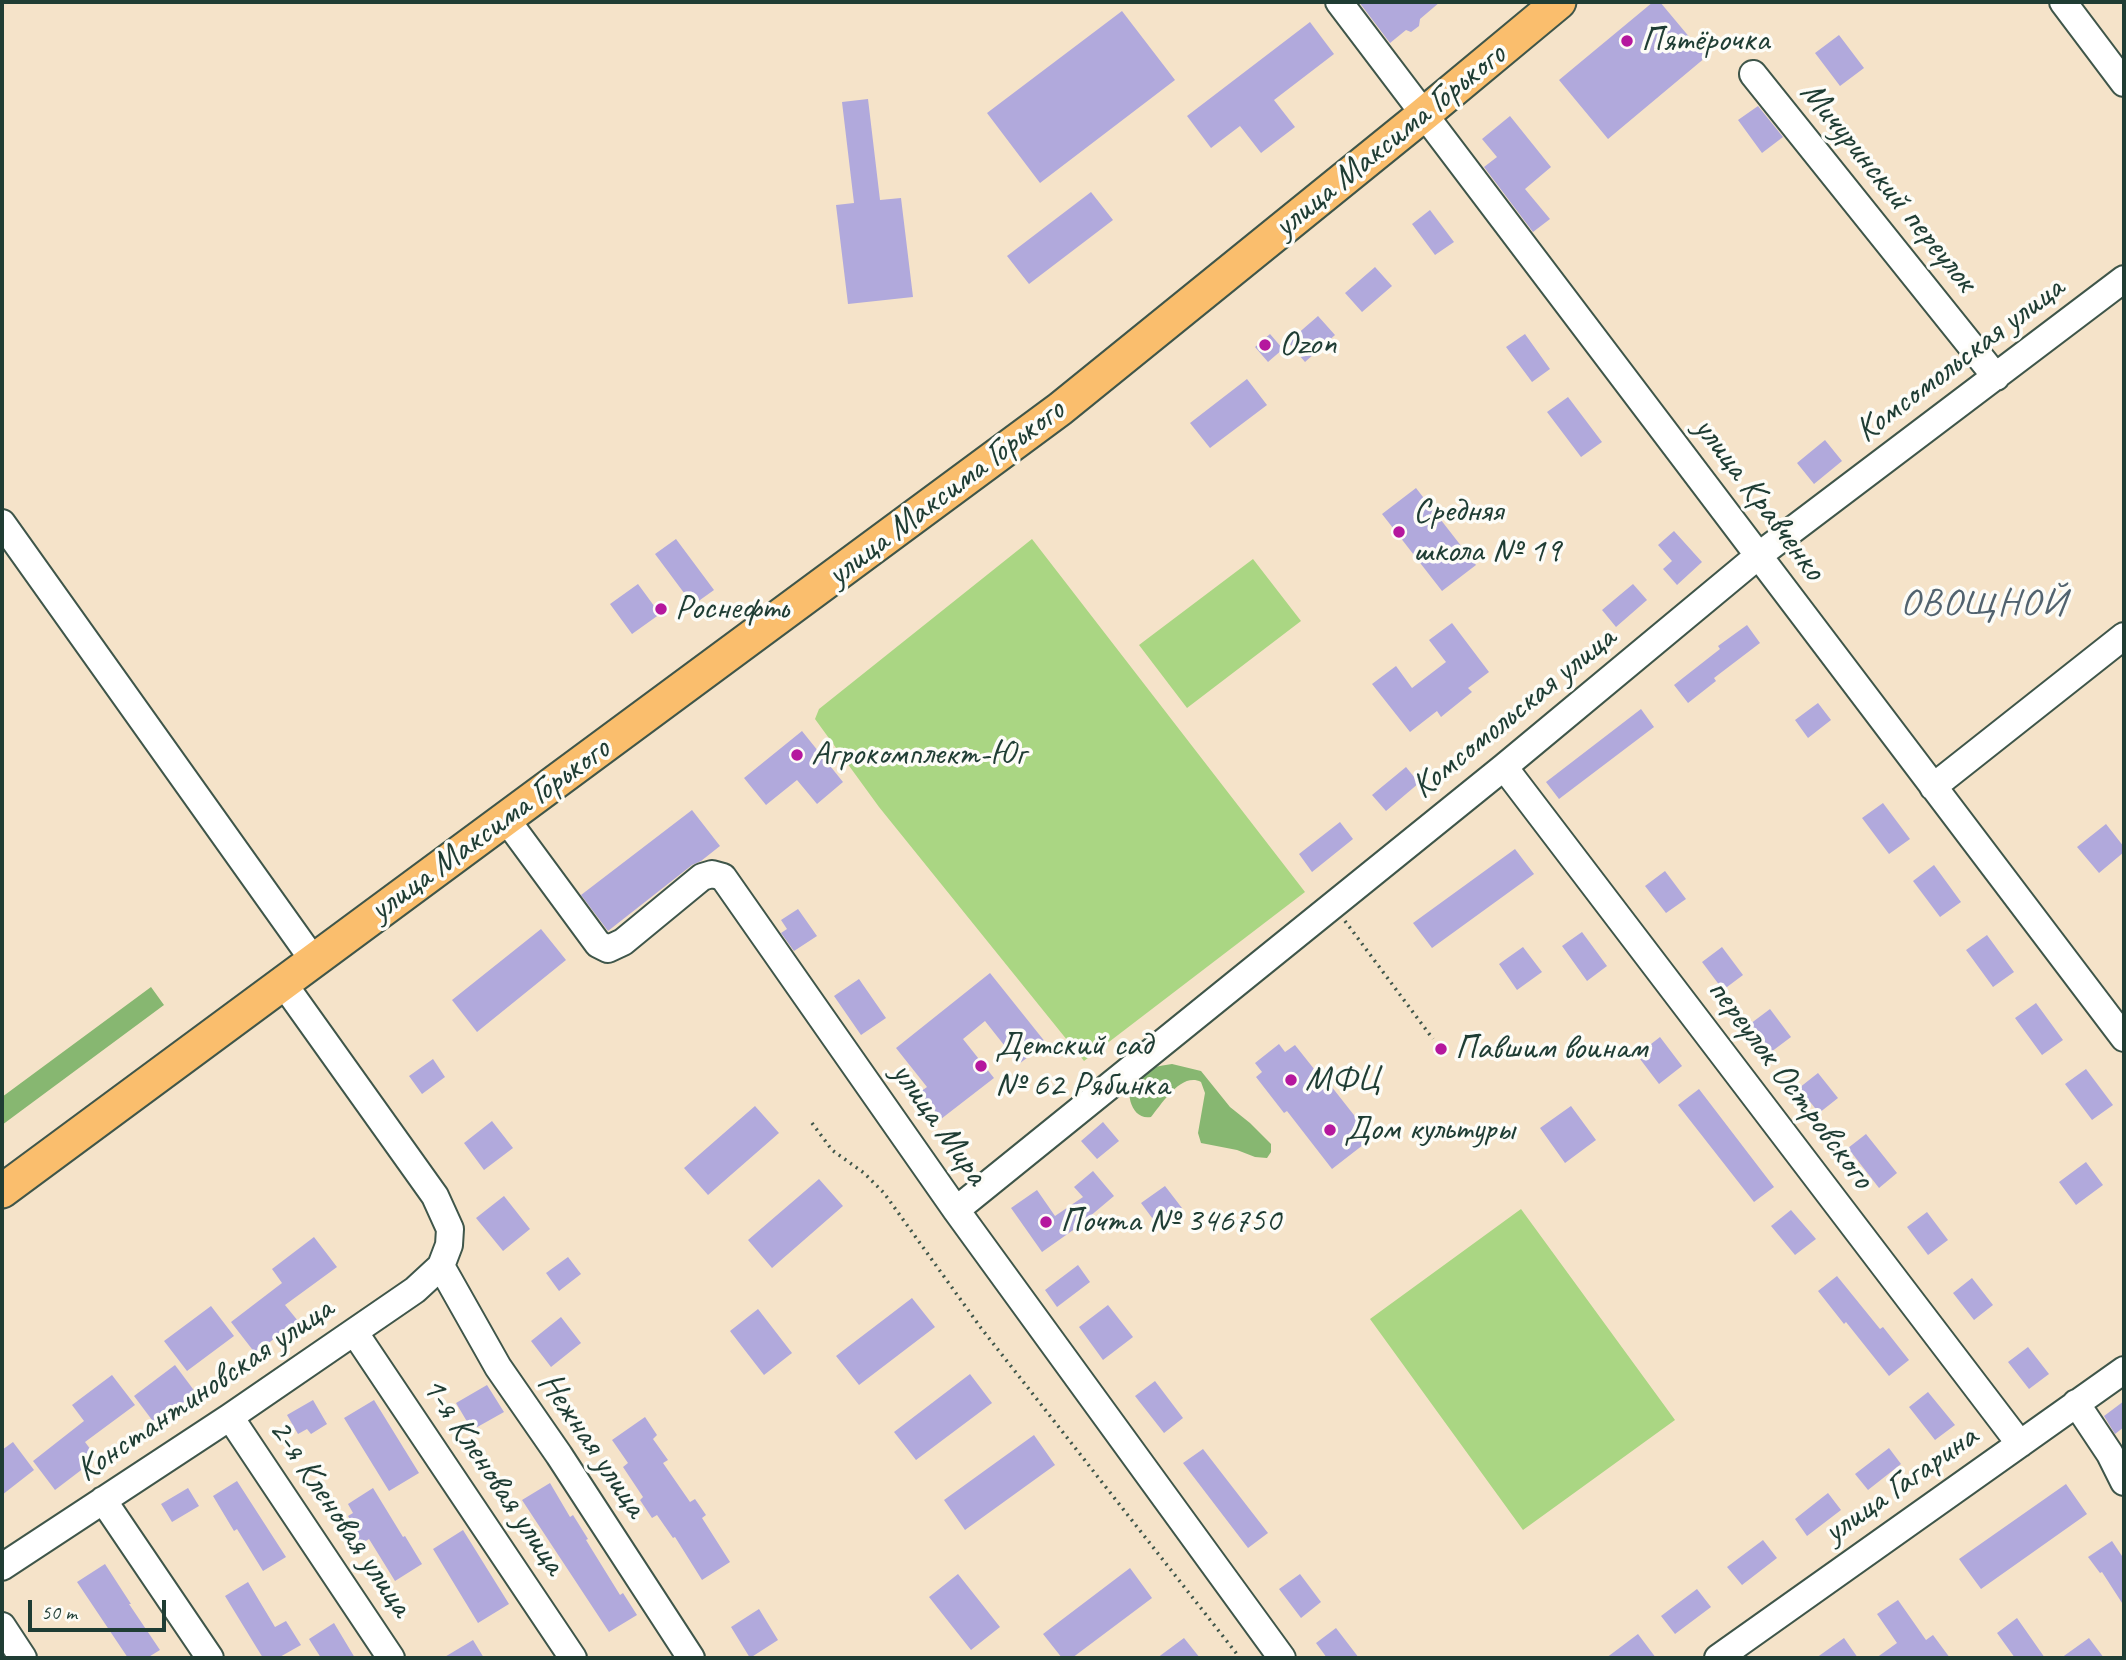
<!DOCTYPE html>
<html>
<head>
<meta charset="utf-8">
<style>
	body { margin:0 }
	#map { position:relative; width:2126px; height:1660px; overflow:hidden; background:#f5e3c9; font-family:Caveat,sans-serif }
	canvas { display:block }
	.frame { position:absolute; inset:0; border:4px solid #1f3d34; pointer-events:none }
	.scale { position:absolute; left:28px; top:1600px; width:138px; height:32px; box-sizing:border-box; border:4px solid #1f3d34; border-top:0; padding-left:9px; font-size:21px; line-height:24px; white-space:nowrap; color:#1f3d34; -webkit-text-stroke:5px #fdfcf7; paint-order:stroke }
</style>
</head>
<body>
<div id="map">
<canvas width="2126" height="1660"></canvas>
<div class="frame"></div>
<div class="scale">50 m</div>
</div>
<script>
const c = document.querySelector('canvas').getContext('2d');
c.lineJoin = 'round';
function paint(path, color) {
  c.fillStyle = color;
  c.fill(path, 'evenodd');
}
function trace(path, color, width, dash) {
  c.strokeStyle = color;
  c.lineWidth = width;
  c.lineCap = dash ? 'butt' : 'round';
  c.setLineDash(dash || []);
  c.stroke(path);
}
function drawText(font, color, halo, rows, align = 'center') {
  c.font = font + ' Caveat,sans-serif';
  c.lineWidth = 7;
  c.setLineDash([]);
  c.textBaseline = 'middle';
  c.strokeStyle = halo;
  c.fillStyle = color;
  for (const [text, x, y, turn = 0] of rows) {
    c.save();
    c.translate(x, y);
    c.rotate((+turn || 0) * Math.PI / 180);
    c.textAlign = isNaN(turn) ? turn : align;
    if (halo) c.strokeText(text, 0, 0);
    c.fillText(text, 0, 0);
    c.restore();
  }
}
const green = new Path2D(`
	M1032,539L1305,892L1084,1061L879,807L815,719L819,709Z
	M1253,559L1301,621L1187,708L1139,645Z
	M1521,1209L1675,1420L1523,1530L1370,1319Z`);
const forest = new Path2D(`
	M151,987L164,1005L2,1125V1097Z
	M1172,1064L1201,1071L1230,1107L1250,1123L1271,1144V1152L1267,1158L1255,1157L1237,1150L1201,1143L1198,1133L1205,1093L1201,1082C1181,1072 1162,1104 1151,1117C1131,1121 1123,1089 1135,1077C1145,1068 1160,1066 1172,1064Z`);
const building = new Path2D(`
	M1359,2H1440L1420,19L1419,26L1411,32L1406,30L1390,43Z
	M1653,2H1660L1706,57L1608,139L1559,80Z
	M1122,11L1175,80L1040,183L987,113Z
	M1310,22L1334,54L1274,100L1295,127L1261,153L1240,126L1211,148L1187,116Z
	M1839,35L1864,68L1840,86L1815,53Z
	M868,99L880,200L901,198L913,297L848,304L836,205L854,203L842,102Z
	M1758,106L1783,137L1762,153L1738,120Z
	M1510,116L1551,167L1525,189L1550,219L1533,232L1484,167L1497,157L1482,139Z
	M1091,192L1113,220L1029,284L1007,256Z
	M1430,210L1454,242L1435,255L1412,224Z
	M1375,267L1392,286L1362,312L1345,293Z
	M1318,316L1335,335L1305,362L1288,342Z
	M1270,334L1283,349L1268,362L1255,347Z
	M1525,334L1550,369L1532,382L1506,347Z
	M1247,379L1267,405L1210,448L1190,423Z
	M1568,397L1602,442L1581,457L1547,412Z
	M1825,440L1842,461L1814,484L1797,463Z
	M1416,488L1476,565L1442,591L1382,514Z
	M1674,531L1702,562L1677,585L1663,569L1672,561L1658,545Z
	M676,539L714,590L693,605L655,554Z
	M638,584L660,614L632,634L610,604Z
	M1633,584L1647,600L1616,627L1602,610Z
	M1452,623L1489,672L1468,688L1472,692L1441,717L1437,711L1410,732L1372,684L1396,666L1412,688L1446,662L1429,640Z
	M1747,625L1760,643L1714,678L1716,681L1688,703L1674,685L1720,649L1718,646Z
	M1818,703L1831,720L1808,738L1795,720Z
	M1641,709L1654,727L1559,799L1546,782Z
	M802,731L843,782L817,804L797,780L766,805L744,778Z
	M1406,767L1419,783L1386,811L1372,795Z
	M1883,803L1910,839L1889,854L1862,818Z
	M692,810L720,846L701,861L692,865L608,931L581,895Z
	M1340,822L1353,839L1312,872L1299,854Z
	M2106,824L2124,847V852L2099,873L2077,847Z
	M1515,849L1534,874L1432,948L1413,923Z
	M1934,865L1961,902L1940,917L1913,881Z
	M1665,871L1686,899L1666,913L1645,886Z
	M798,909L817,936L794,951L781,933L787,929L781,920Z
	M541,929L566,960L477,1032L452,1000Z
	M1582,932L1607,966L1587,981L1562,946Z
	M1987,935L2014,972L1993,987L1966,950Z
	M1523,947L1542,972L1517,990L1499,964Z
	M1722,947L1743,975L1723,990L1702,962Z
	M990,973L1046,1043L1019,1064L985,1021L963,1039L994,1078L941,1119L920,1092L927,1087L896,1048Z
	M859,979L886,1018L861,1035L834,996Z
	M2036,1003L2063,1040L2042,1055L2015,1018Z
	M1770,1009L1791,1037L1771,1052L1750,1024Z
	M1660,1037L1682,1066L1659,1084L1637,1055Z
	M1279,1044L1285,1052L1295,1045L1322,1079L1324,1077L1372,1138L1332,1169L1287,1111L1284,1113L1256,1077L1262,1072L1255,1063Z
	M433,1059L445,1077L422,1094L409,1076Z
	M2086,1069L2113,1105L2092,1120L2065,1084Z
	M1818,1073L1838,1098L1819,1113L1799,1088Z
	M1699,1089L1774,1187L1754,1202L1678,1105Z
	M755,1106L779,1133L708,1195L684,1168Z
	M1571,1106L1596,1140L1565,1163L1540,1128Z
	M492,1121L513,1148L484,1170L464,1143Z
	M1103,1122L1119,1141L1097,1159L1081,1141Z
	M1866,1134L1897,1173L1879,1188L1848,1148Z
	M2086,1162L2103,1185L2076,1205L2059,1182Z
	M1093,1171L1114,1196L1076,1228L1042,1252L1011,1208L1037,1190L1055,1216L1083,1197L1074,1187Z
	M819,1179L843,1206L772,1268L748,1240Z
	M1165,1186L1182,1208L1158,1226L1141,1203Z
	M504,1196L530,1229L503,1251L476,1218Z
	M1791,1210L1816,1239L1795,1255L1771,1226Z
	M1927,1212L1948,1240L1928,1255L1907,1227Z
	M314,1237L337,1267L285,1305L298,1321L255,1353L231,1322L282,1283L272,1269Z
	M568,1257L581,1274L559,1291L546,1273Z
	M1078,1265L1090,1282L1057,1307L1045,1290Z
	M1837,1276L1880,1329L1883,1327L1909,1360L1889,1376L1846,1322L1844,1324L1818,1291Z
	M1972,1278L1993,1305L1974,1320L1953,1293Z
	M912,1298L935,1327L859,1385L836,1356Z
	M1108,1305L1133,1337L1103,1360L1079,1327Z
	M211,1306L234,1336L187,1371L164,1341Z
	M758,1309L792,1353L764,1375L730,1331Z
	M561,1317L581,1343L551,1367L531,1341Z
	M2028,1347L2049,1374L2029,1389L2008,1362Z
	M175,1365L196,1393L155,1424L134,1396Z
	M970,1374L992,1403L916,1460L894,1432Z
	M112,1375L135,1405L85,1442L97,1458L55,1490L33,1461L84,1421L72,1405Z
	M1155,1381L1183,1418L1164,1433L1135,1396Z
	M487,1385L504,1412L472,1430L456,1403Z
	M1928,1392L1955,1425L1935,1440L1909,1407Z
	M313,1400L327,1424L311,1434L307,1429L298,1434L287,1415Z
	M374,1400L419,1473L389,1491L344,1418Z
	M2124,1401V1427L2115,1434L2104,1416Z
	M645,1417L657,1435L653,1439L668,1460L663,1463L690,1502L695,1499L706,1515L702,1518L730,1562L702,1580L675,1537L673,1538L657,1515L652,1518L640,1500L643,1497L623,1467L628,1463L612,1440Z
	M1034,1435L1055,1465L965,1530L944,1500Z
	M13,1442L34,1470L2,1495V1450Z
	M1889,1448L1901,1464L1868,1490L1855,1474Z
	M1203,1449L1268,1533L1248,1548L1183,1463Z
	M237,1481L286,1557L263,1571L237,1529L234,1531L213,1496Z
	M550,1483L570,1517L573,1515L588,1539L586,1540L620,1595L623,1593L637,1615L609,1632L522,1500Z
	M2066,1484L2087,1514L1981,1589L1959,1559Z
	M188,1488L199,1506L172,1522L161,1504Z
	M373,1488L403,1537L405,1536L422,1564L395,1581L369,1539L361,1544L352,1530L355,1528L348,1516L353,1513L348,1504Z
	M1828,1493L1841,1510L1807,1536L1795,1519Z
	M463,1530L509,1604L478,1623L433,1549Z
	M1763,1540L1777,1558L1742,1585L1727,1567Z
	M2112,1541L2124,1559V1606L2102,1572L2100,1573L2088,1557Z
	M105,1564L131,1604H129L160,1650L147,1658H128L77,1582Z
	M1130,1568L1152,1598L1072,1658H1062L1043,1634Z
	M958,1574L1000,1627L971,1650L929,1597Z
	M1300,1574L1321,1602L1301,1618L1279,1589Z
	M248,1582L275,1627L286,1621L301,1645L278,1658H263L225,1596Z
	M1697,1589L1711,1607L1675,1634L1661,1616Z
	M1898,1600L1926,1640L1933,1635L1950,1658H1876L1897,1643L1877,1614Z
	M759,1609L778,1640L750,1658L731,1627Z
	M2017,1618L2045,1658H2015L1997,1633Z
	M334,1623L355,1658H321L309,1639Z
	M1336,1628L1359,1658H1327L1316,1643Z
	M1638,1634L1656,1658H1606Z
	M1184,1638L1200,1658H1157Z
	M1844,1638L1858,1658H1816Z
	M2089,1638L2104,1658H2061Z
	M473,1640L484,1658H443Z`);
const path = new Path2D(`
	M1345,921L1433,1039
	M812,1123L832,1150L864,1173L884,1193L981,1328L1240,1658`);
const minor = new Path2D(`
	M1339,2L2124,1038
	M2063,2L2124,83
	M1753,74L1996,377
	M2,523L314,961
	M1504,767L2020,1444
	M1933,787L2124,636
	M506,819L598,944L608,949L623,942L702,877L712,874L723,877L956,1210L1282,1658
	M956,1210L1504,767L1758,556L2124,279
	M441,1266L498,1367L559,1455L691,1658
	M355,1333L573,1658
	M2076,1403L2110,1454L2124,1482
	M230,1417L391,1658
	M103,1500L210,1658
	M2,1567L230,1417L415,1290L441,1266L449,1245L450,1229L435,1196L283,983
	M2,1626L23,1658
	M1718,1658L2124,1370`);
const major = new Path2D(`
	M2,1191L1060,409L1423,115L1559,2`);
const markers = [
	[1627,41,7,"#b5179e"],
	[1265,345,7,"#b5179e"],
	[1399,532,7,"#b5179e"],
	[661,609,7,"#b5179e"],
	[797,755,7,"#b5179e"],
	[1441,1049,7,"#b5179e"],
	[981,1066,7,"#b5179e"],
	[1291,1080,7,"#b5179e"],
	[1330,1130,7,"#b5179e"],
	[1046,1222,7,"#b5179e"]
];
const poiNames = [
	["Пятёрочка",1641,41],
	["Ozon",1279,345],
	["Средняя",1413,512],
	["школа № 19",1413,552],
	["Роснефть",675,609],
	["Агрокомплект-Юг",811,755],
	["Детский сад",995,1046],
	["№ 62 Рябинка",995,1086],
	["Павшим воинам",1455,1049],
	["МФЦ",1305,1080],
	["Дом культуры",1344,1130],
	["Почта № 346750",1060,1222]
];
const streetNames = [
	["улица Максима Горького",1390,141,-39],
	["Мичуринский переулок",1888,187,51],
	["Комсомольская улица",1960,360,-37],
	["улица Максима Горького",946,493,-37],
	["улица Кравченко",1759,499,53],
	["Комсомольская улица",1514,713,-39],
	["улица Максима Горького",490,830,-36],
	["переулок Островского",1790,1084,53],
	["улица Мира",939,1124,55],
	["Константиновская улица",205,1390,-34],
	["Нежная улица",592,1445,56],
	["1-я Кленовая улица",493,1476,56],
	["улица Гагарина",1901,1485,-35],
	["2-я Кленовая улица",340,1518,56]
];
const quarterNames = [
	["ОВОЩНОЙ",1984,604]
];
paint(green, '#aad683');
paint(forest, '#87b771');
paint(building, '#b1a9dc');
trace(minor, '#3f564a', 30);
trace(major, '#3f564a', 37);
trace(path, '#3f564a', 3.5, [2, 5]);
trace(minor, '#fff', 26);
trace(major, '#fabe6d', 33);
for (const [x, y, r, color] of markers) {
  const dot = new Path2D();
  dot.arc(x, y, r, 0, 2 * Math.PI);
  c.fillStyle = color;
  c.fill(dot);
  trace(dot, '#fdfcf7', 2.5);
}
drawText('35px', '#1f3d34', '#fdfcf7', poiNames, 'left');
drawText('35px', '#1f3d34', '#fdfcf7', streetNames);
c.letterSpacing = '2px';
drawText('38px', '#52636f', '#fdfcf7', quarterNames);
c.letterSpacing = '0px';
</script>
</body>
</html>
